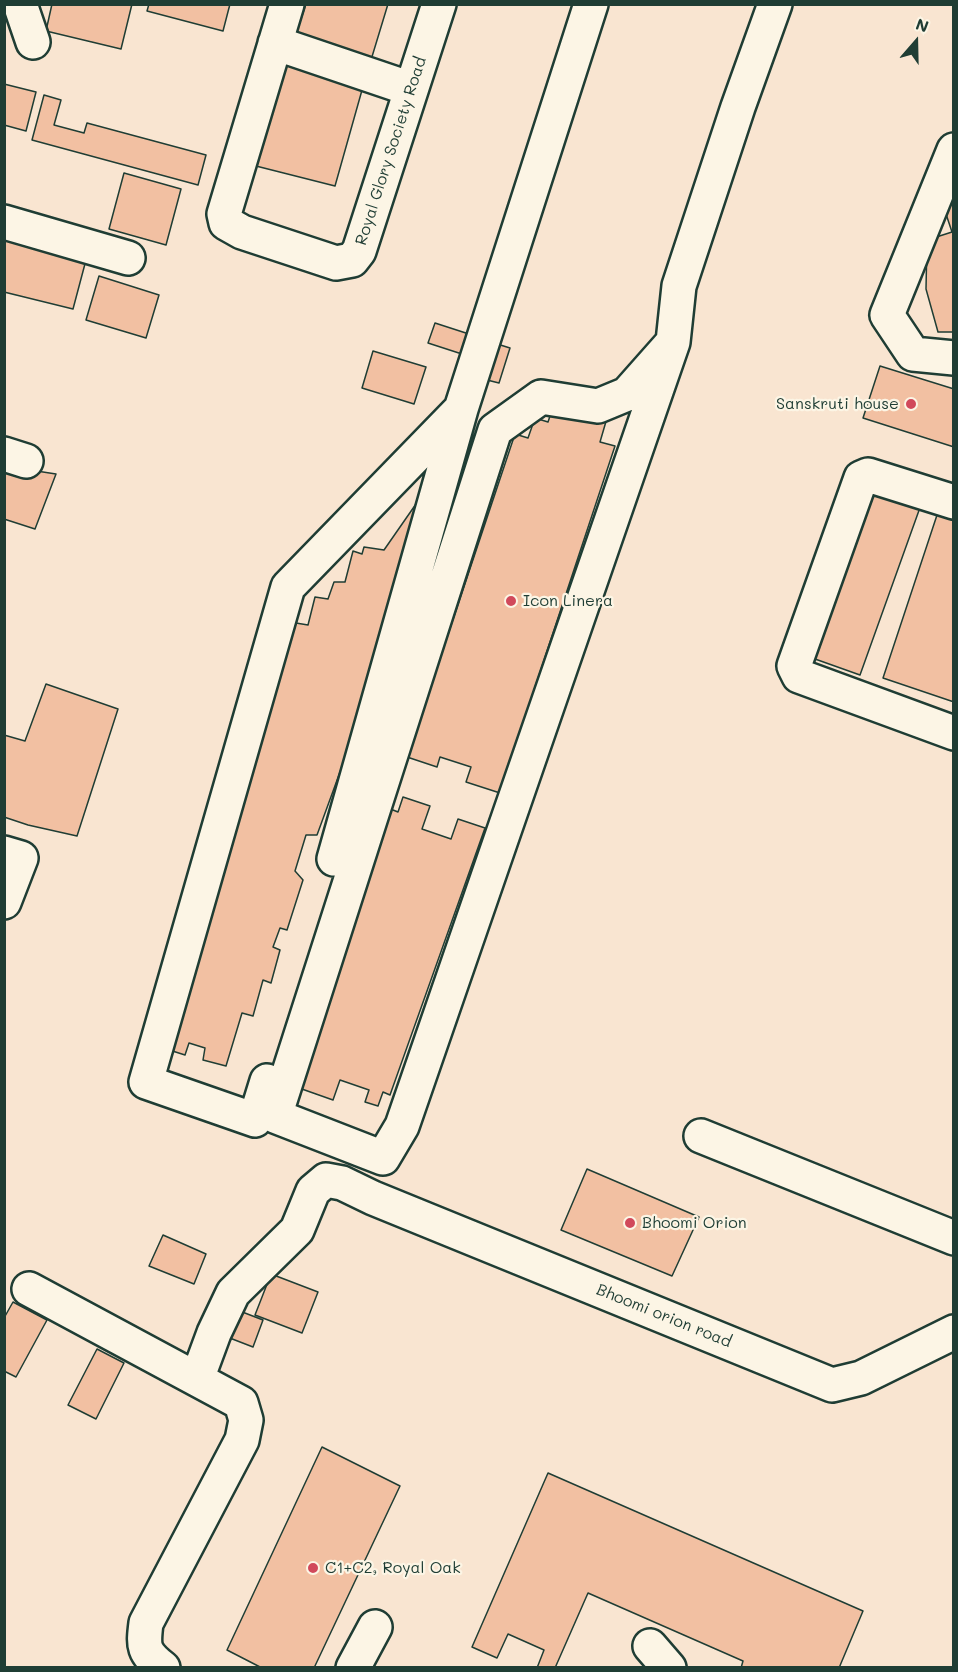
<!DOCTYPE html>
<html>
<head>
<meta charset="utf-8">
<style>
	body { margin:0 }
	#map { position:relative; width:958px; height:1672px; overflow:hidden; background:#f9e5d1; font-family:Mali,sans-serif }
	canvas { display:block }
	.frame { position:absolute; inset:0; border:6px solid #1f3d34; pointer-events:none }
	.north { position:absolute; left:886px; top:12px; width:60px; height:60px; -webkit-text-stroke:4px #fcf5e5; paint-order:stroke; rotate:20deg; font-size:16px; font-weight:700; line-height:24px; text-align:center; color:#1f3d34 }
	.north::after { content:''; display:block; margin:auto; width:21px; height:27px; background:#1f3d34; clip-path:polygon(50% 0,100% 100%,50% 72%,0 100%) }
</style>
</head>
<body>
<div id="map">
<canvas width="958" height="1672"></canvas>
<div class="frame"></div>
<div class="north">N</div>
</div>
<script>
const c = document.querySelector('canvas').getContext('2d');
c.lineJoin = 'round';
function paint(path, color) {
  c.fillStyle = color;
  c.fill(path, 'evenodd');
}
function trace(path, color, width, dash) {
  c.strokeStyle = color;
  c.lineWidth = width;
  c.lineCap = dash ? 'butt' : 'round';
  c.setLineDash(dash || []);
  c.stroke(path);
}
function drawText(font, color, halo, rows, align = 'center') {
  c.font = font + ' Mali,sans-serif';
  c.lineWidth = 4.5;
  c.setLineDash([]);
  c.textBaseline = 'middle';
  c.strokeStyle = halo;
  c.fillStyle = color;
  for (const [text, x, y, turn = 0] of rows) {
    c.save();
    c.translate(x, y);
    c.rotate((+turn || 0) * Math.PI / 180);
    c.textAlign = isNaN(turn) ? turn : align;
    if (halo) c.strokeText(text, 0, 0);
    c.fillText(text, 0, 0);
    c.restore();
  }
}
const building = new Path2D(`
	M52,4H132L121,49L46,31Z
	M149,4H230L223,31L147,11Z
	M306,4H388L371,60L293,42Z
	M287,60L364,83L335,186L252,165Z
	M4,84L36,92L26,131L4,125Z
	M44,95L61,100L54,125L84,133L87,123L206,155L198,185L32,140Z
	M124,173L181,189L166,245L109,229Z
	M954,194V332H938L926,289L927,240L952,232L941,199Z
	M4,238L86,260L73,309L4,292Z
	M99,276L159,295L146,338L86,320Z
	M435,323L472,335L465,355L428,343Z
	M494,343L510,348L499,383L483,379Z
	M373,351L426,367L414,404L362,388Z
	M880,366L954,389V447L863,418Z
	M555,401L607,418L600,442L615,446L500,793L466,782L471,767L440,757L437,767L407,757L515,434L528,438L535,418L548,422Z
	M4,466L56,474L35,529L4,519Z
	M863,481L922,502L860,675L801,654Z
	M941,503L954,508V702L883,678Z
	M416,504L426,507L351,742L317,835H306L295,871L303,880L287,930L280,928L273,947L280,950L271,983L263,980L253,1016L242,1013L226,1066L203,1060L205,1048L189,1043L185,1055L163,1048L296,623L308,625L315,597L328,599L334,582H345L353,551L362,554L364,547L384,550Z
	M46,684L118,709L77,836L28,825L4,817V735L25,741Z
	M403,797L430,806L422,829L451,839L458,819L485,828L390,1095L383,1092L378,1106L365,1102L369,1090L340,1080L333,1100L299,1088L388,808L398,812Z
	M587,1169L699,1217L672,1276L561,1230Z
	M163,1235L206,1254L194,1284L149,1266Z
	M271,1274L318,1292L302,1333L255,1315Z
	M13,1302L47,1320L16,1377L4,1371V1318Z
	M232,1308L263,1320L253,1347L222,1335Z
	M97,1349L124,1363L96,1419L68,1405Z
	M322,1447L400,1486L314,1668H262L227,1650Z
	M548,1473L863,1611L839,1668H741L743,1661L588,1593L555,1668H537L544,1650L508,1634L497,1658L472,1647Z`);
const minor = new Path2D(`
	M20,4L33,42
	M287,4L224,214L226,223L242,232L336,263L352,260L359,251L439,4
	M275,43L411,89
	M954,150L887,315L913,354L954,358
	M4,222L128,258
	M673,342L402,1126L383,1158L275,1116L495,430L541,397L598,406L627,394L673,342L679,286L738,107L775,4
	M4,454L26,461
	M954,502L868,475L861,478L794,666L799,676L954,733
	M4,853L21,858L4,902
	M334,859L461,409L591,4
	M267,1081L255,1120L146,1082L288,587L461,409
	M701,1136L954,1238
	M29,1289L241,1403L246,1420L242,1440L146,1623C143,1647 143,1652 163,1668
	M197,1379L214,1333L233,1293L297,1230L313,1191L326,1180L342,1183L373,1198L832,1385L861,1378L954,1332
	M650,1646L669,1668
	M353,1668L375,1627`);
const markers = [
	[911,404,6,"#d1495b"],
	[511,601,6,"#d1495b"],
	[630,1223,6,"#d1495b"],
	[313,1568,6,"#d1495b"]
];
const streetNames = [
	["Royal Glory Society Road",391,151,-72],
	["Bhoomi orion road",664,1316,22]
];
const poiNames = [
	["Sanskruti house",899,404,"right"],
	["Icon Linera",523,601],
	["Bhoomi Orion",642,1223],
	["C1+C2, Royal Oak",325,1568]
];
paint(building, '#f2c0a2');
trace(building, '#1f3d34', 1.5);
trace(minor, '#1f3d34', 38);
trace(minor, '#fcf5e5', 33);
for (const [x, y, r, color] of markers) {
  const dot = new Path2D();
  dot.arc(x, y, r, 0, 2 * Math.PI);
  c.fillStyle = color;
  c.fill(dot);
  trace(dot, '#fcf5e5', 2);
}
drawText('16px', '#1f3d34', '#fcf5e5', streetNames);
drawText('16px', '#1f3d34', '#fcf5e5', poiNames, 'left');
</script>
</body>
</html>
